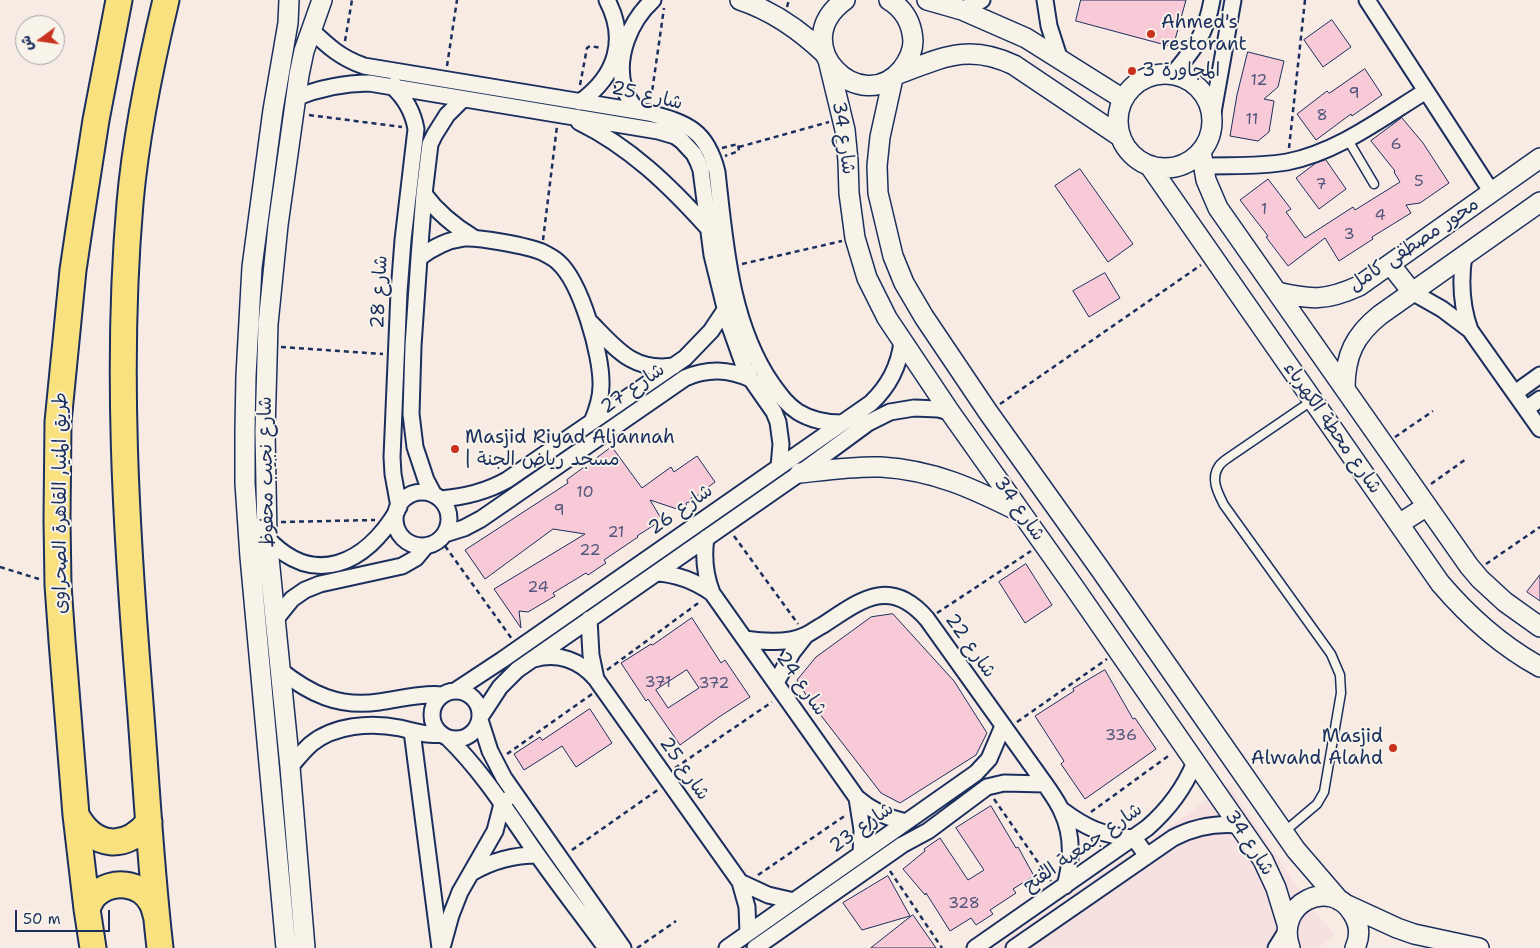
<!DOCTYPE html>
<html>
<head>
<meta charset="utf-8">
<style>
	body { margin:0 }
	#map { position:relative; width:1540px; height:948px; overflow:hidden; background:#f7ebe4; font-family:"Shantell Sans","Playpen Sans Arabic",sans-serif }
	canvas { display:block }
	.north { position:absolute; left:15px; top:15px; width:50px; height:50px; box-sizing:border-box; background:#f7f3e8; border:1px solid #9fa5b1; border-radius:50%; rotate:256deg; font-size:14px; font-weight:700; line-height:20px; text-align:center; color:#1b2f5e }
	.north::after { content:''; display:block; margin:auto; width:18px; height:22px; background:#c8321e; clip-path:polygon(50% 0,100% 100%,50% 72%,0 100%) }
	.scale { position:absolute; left:15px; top:910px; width:95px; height:22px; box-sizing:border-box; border:2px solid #1b2f5e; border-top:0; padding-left:6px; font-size:15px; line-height:18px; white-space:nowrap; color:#1b2f5e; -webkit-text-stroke:4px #f7f3e8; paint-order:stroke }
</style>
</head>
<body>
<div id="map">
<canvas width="1540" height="948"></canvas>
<div class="north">ش</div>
<div class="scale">50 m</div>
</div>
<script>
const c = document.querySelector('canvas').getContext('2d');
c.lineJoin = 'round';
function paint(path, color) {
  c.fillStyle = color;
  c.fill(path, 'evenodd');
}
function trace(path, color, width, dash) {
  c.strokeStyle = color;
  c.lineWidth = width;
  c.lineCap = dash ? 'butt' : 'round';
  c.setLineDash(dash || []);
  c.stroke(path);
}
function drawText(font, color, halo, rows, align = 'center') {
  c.font = font + ' "Shantell Sans","Playpen Sans Arabic",sans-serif';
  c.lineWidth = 4;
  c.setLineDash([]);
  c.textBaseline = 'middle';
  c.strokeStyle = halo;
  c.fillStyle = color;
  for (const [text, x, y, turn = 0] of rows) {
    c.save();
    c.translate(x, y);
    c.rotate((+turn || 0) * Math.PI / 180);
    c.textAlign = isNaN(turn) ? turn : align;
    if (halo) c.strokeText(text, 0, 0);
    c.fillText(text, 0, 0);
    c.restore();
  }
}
const built = new Path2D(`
	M1229,785L1316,914L1335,934L1318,948H995Z`);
const building = new Path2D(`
	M1081,0H1186L1173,47L1076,21Z
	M1332,20L1351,47L1323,67L1304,40Z
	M1248,52L1284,61L1278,87L1264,99L1274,101L1269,132L1258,141L1230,136L1237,95Z
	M1365,69L1382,95L1352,116L1351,114L1316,140L1297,114L1327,91L1329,93Z
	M1402,118L1423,143L1449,183L1420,203L1406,205L1411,213L1372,237L1373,239L1339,261L1325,238L1288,266L1266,237L1268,236L1240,200L1268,179L1291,209L1286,212L1305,238L1353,207L1355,210L1400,182L1394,172L1395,171L1371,141Z
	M1326,160L1346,189L1319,209L1296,178L1316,163Z
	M1080,169L1133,244L1108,262L1055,186Z
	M1105,273L1120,298L1089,317L1073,291Z
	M612,447L642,488L671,467L674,472L697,456L715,482L707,488L706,492L691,498L692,501L686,503L687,509L680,510L650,500L662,520L637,536L638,537L604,560L606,563L588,575L586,573L553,593L555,596L528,612L519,611L521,628L494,589L585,534L553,529L485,579L465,550L568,483L567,480Z
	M1026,564L1052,605L1025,623L999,582Z
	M1540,575V601L1527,592Z
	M893,614L954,681L987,733L976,755L900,803L881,793L809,700L797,680L816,657L871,617Z
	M692,618L721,663L725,660L750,697L719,717L680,745L648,699L646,701L621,663L651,644L652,645ZM687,670L699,688L668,708L656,690Z
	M1105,670L1133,719L1135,718L1156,749L1085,799L1061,764L1064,761L1035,716L1074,691L1073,689Z
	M590,709L612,743L576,767L562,746L524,770L514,754L540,737L542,740Z
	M991,806L1016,848L1018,847L1034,876L1013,889L1016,893L990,910L993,914L976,925L971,918L950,931L926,893L925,895L903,869L925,851L924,849L940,838L968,880L984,870L956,828Z
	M888,876L910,916L862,930L843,903Z
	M913,915L936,948H871Z`);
const path = new Path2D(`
	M787,7L789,0
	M345,41L352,0
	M447,66L457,0
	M580,85L587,48L590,46L602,48
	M651,99L664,8
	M309,115L402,127
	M739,147L829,122
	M722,148L738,144L739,151L725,156
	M1289,148L1305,0
	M543,240L557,126
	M742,264L842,241
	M281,347L383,354
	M1000,404L1201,265
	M1395,437L1433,411
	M1431,484L1466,459
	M281,522L375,520
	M734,536L798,624
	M445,546L512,639
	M1486,564L1540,527
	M0,567L39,579
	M937,613L1031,551
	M607,670L701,601
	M1017,722L1107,659
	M507,754L592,694
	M675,768L772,702
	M994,799L1051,881
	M1091,812L1171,754
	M572,850L659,789
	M890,871L942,948
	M758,875L846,815
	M637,948L676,921`);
const service = new Path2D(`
	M1348,140L1374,184
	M1284,832L1317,804L1324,792L1341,693L1340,675L1331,654L1224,505C1218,493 1210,479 1219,466C1221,463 1225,460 1228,458L1313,400`);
const minor = new Path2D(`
	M1045,0L1049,26L1059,57
	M1367,0L1491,191
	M962,10L982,0
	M311,30C329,47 341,58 364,66L649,113C688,123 707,131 717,172C725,243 730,323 772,384C780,395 787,405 798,412C811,420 826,423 842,423
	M1173,74C1195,48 1206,34 1212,0
	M394,85L393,87C406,99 413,112 416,129L403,240L399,292L392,457L393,474L399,507
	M295,98C320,88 343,83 369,83L658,131L675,136L682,141L694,154L698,162L701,170L712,255L729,324L744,366L751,379L774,412L778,422L781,444L779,467
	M580,102C616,76 628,40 607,0
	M637,111C632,104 627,97 624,88C615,57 630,21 653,0
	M1212,118L1233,0
	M579,122C630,147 669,185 707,227
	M1203,166C1231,165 1259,167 1287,162C1338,152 1382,118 1426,91
	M424,194C438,213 454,226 474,238
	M1464,255C1460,281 1461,305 1470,330
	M419,258C432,248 447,240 464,238C479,237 528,246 542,252C548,255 554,258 558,262C581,282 602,356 601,386C601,399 597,410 592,422
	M1412,292L1442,309L1470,330L1540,429
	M589,321C616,348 632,372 674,366
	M1515,393L1540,375
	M1526,409L1540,399
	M395 519a27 27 0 1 1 54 0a27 27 0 1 1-54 0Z
	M434,495L426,480L415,447L411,414L413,346L419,258L424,194L430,144L435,134L447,115L463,99
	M440,499C465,497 486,492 507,480L685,358L711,331L725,310
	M445,534L464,528L481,519L685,378C708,368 728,369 751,379
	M267,538C314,589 366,563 397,511
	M706,538C703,558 705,575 712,593L857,798C872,811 887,818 906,822
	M656,573C677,574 695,581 712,593
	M589,619L591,655L596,679
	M275,620L292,599L305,590L320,584L402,566L416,558L426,546
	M745,639C765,642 788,644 806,635C812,632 817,628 823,625C861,600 890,576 927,619L1045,784C1051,793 1058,802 1062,812C1073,835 1072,861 1065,886
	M534,659C557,652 580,660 596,679L740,882L747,907L748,933
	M280,670C310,694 339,708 379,702C401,699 421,693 443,695
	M776,683L792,653L806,635
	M432 715a24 24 0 1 1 48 0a24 24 0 1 1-48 0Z
	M455,691L502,660L871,403C889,386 899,367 902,342
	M481,716L500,687L517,670L800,473L868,423L890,412L914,408L938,409L950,412
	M480,720L490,751L504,778L623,948
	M412,731L440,948
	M448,738C482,771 507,811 534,850C557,883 582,915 606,948
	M290,767C297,759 303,751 311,744C334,725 371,722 400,728C414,731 426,736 441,734
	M857,798L862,830L861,854
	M1062,810C1086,828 1104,836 1134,838L1147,856
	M473,872C494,860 514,855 537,855
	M740,882L768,895L794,901
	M443,944L451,915L460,892L495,831L502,804L506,800
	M727,948L976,773L989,759L1003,726
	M755,948L902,845L928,831L987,787L1004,783L1045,784
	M975,948L1147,828C1169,809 1184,789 1195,762
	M1014,948L1173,838C1194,827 1214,823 1238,825
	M1276,948L1286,932`);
const tertiary = new Path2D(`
	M740,0C773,11 800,30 825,54
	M845,0C784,44 861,119 902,69C908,61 913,52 913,41C912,23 904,9 889,0
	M927,0L962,10L1026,38L1123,99
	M829,64L845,130L848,161L849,193L855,238L867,278L887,318L950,412L1074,587L1263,860L1276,888L1287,924
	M898,74C942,58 968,43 1014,65L1121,137
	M1118 121a47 47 0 1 1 94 0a47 47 0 1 1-94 0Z
	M893,78L880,137L877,166L878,193L893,256L904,283L924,317L988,412L1100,569L1296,850L1339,900
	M1201,151L1206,180L1218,208L1469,566L1480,579L1505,602L1540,627
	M1149,165L1440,583C1469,617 1500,645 1540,667
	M1390,264L1412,292
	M1277,292C1311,300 1326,301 1359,286L1540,158
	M1345,388C1345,355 1355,335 1380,315L1540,202
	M800,473C827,470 854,466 881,467C934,470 974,489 1020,512
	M1399,524L1427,506
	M1347,905L1397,928L1414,934L1479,948
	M286,948L250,557L245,483V430L246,376L252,267L273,110L288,23L289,0
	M305,948L290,767L267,538L265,431L268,324L278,225L299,75L304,51L322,0
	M1290,948C1274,903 1331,876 1353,914C1360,925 1360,937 1355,948`);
const trunk = new Path2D(`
	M76,815C94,848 125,851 149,822
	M87,909C89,904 91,899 95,895C112,879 141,882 152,903C154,907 155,911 156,915
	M93,948L87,909L76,815L62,641L58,585L57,520L58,422L73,270L80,223L96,120L119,0
	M160,948C150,862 146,776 139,690C126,528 116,365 130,203C136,134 150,67 166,0`);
const markers = [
	[1151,34,5,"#c8321e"],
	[1132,71,5,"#c8321e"],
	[455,449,5,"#c8321e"],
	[1393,748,5,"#c8321e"]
];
const numberNames = [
	["12",1259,81],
	["9",1354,94],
	["8",1322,116],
	["11",1252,120],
	["6",1396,145],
	["5",1419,182],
	["7",1321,185],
	["1",1264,210],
	["4",1380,216],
	["3",1349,235],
	["10",585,493],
	["9",559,511],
	["21",616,533],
	["22",590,551],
	["24",538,588],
	["371",658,683],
	["372",714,684],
	["336",1121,736],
	["328",964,904]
];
const poiNames = [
	["Ahmed's",1161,23],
	["restorant",1161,45],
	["المجاورة 3",1142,71],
	["Masjid Riyad Aljannah",465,438],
	["| مسجد رياض الجنة",465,460],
	["Masjid",1383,737,"right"],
	["Alwahd Alahd",1383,759,"right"]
];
const streetNames = [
	["شارع 25",647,96,13],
	["شارع 34",843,138,82],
	["محور مصطفى كامل",1414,245,-34],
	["شارع 28",380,292,-87],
	["شارع 27",633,389,-35],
	["شارع محطة الكهرباء",1332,428,55],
	["شارع نجيب محفوظ",267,472,-91],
	["طريق المنيا, القاهرة الصحراوى",61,503,-90],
	["شارع 34",1019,509,55],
	["شارع 26",681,510,-35],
	["شارع 22",970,646,55],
	["شارع 24",801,684,55],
	["شارع 25",684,769,55],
	["شارع 23",862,828,-35],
	["شارع 34",1249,843,57],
	["شارع جمعية الفتح",1083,848,-35]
];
paint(built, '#f7e1e0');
paint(building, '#f8c9d6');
trace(building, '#1b2f5e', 1);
trace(service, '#1b2f5e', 11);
trace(minor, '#1b2f5e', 19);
trace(tertiary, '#1b2f5e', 22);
trace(trunk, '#1b2f5e', 29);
trace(path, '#1b2f5e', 2.5, [5, 4]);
trace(service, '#f7f3e8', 8);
trace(minor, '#f7f3e8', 15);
trace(tertiary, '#f7f3e8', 19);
trace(trunk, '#fae180', 25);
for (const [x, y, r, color] of markers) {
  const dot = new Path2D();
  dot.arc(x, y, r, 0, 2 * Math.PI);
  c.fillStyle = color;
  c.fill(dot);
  trace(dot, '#f7f3e8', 2);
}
drawText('16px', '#52567c', null, numberNames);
drawText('19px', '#1b2f5e', '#f7f3e8', poiNames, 'left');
drawText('19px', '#1b2f5e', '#f7f3e8', streetNames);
</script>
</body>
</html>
